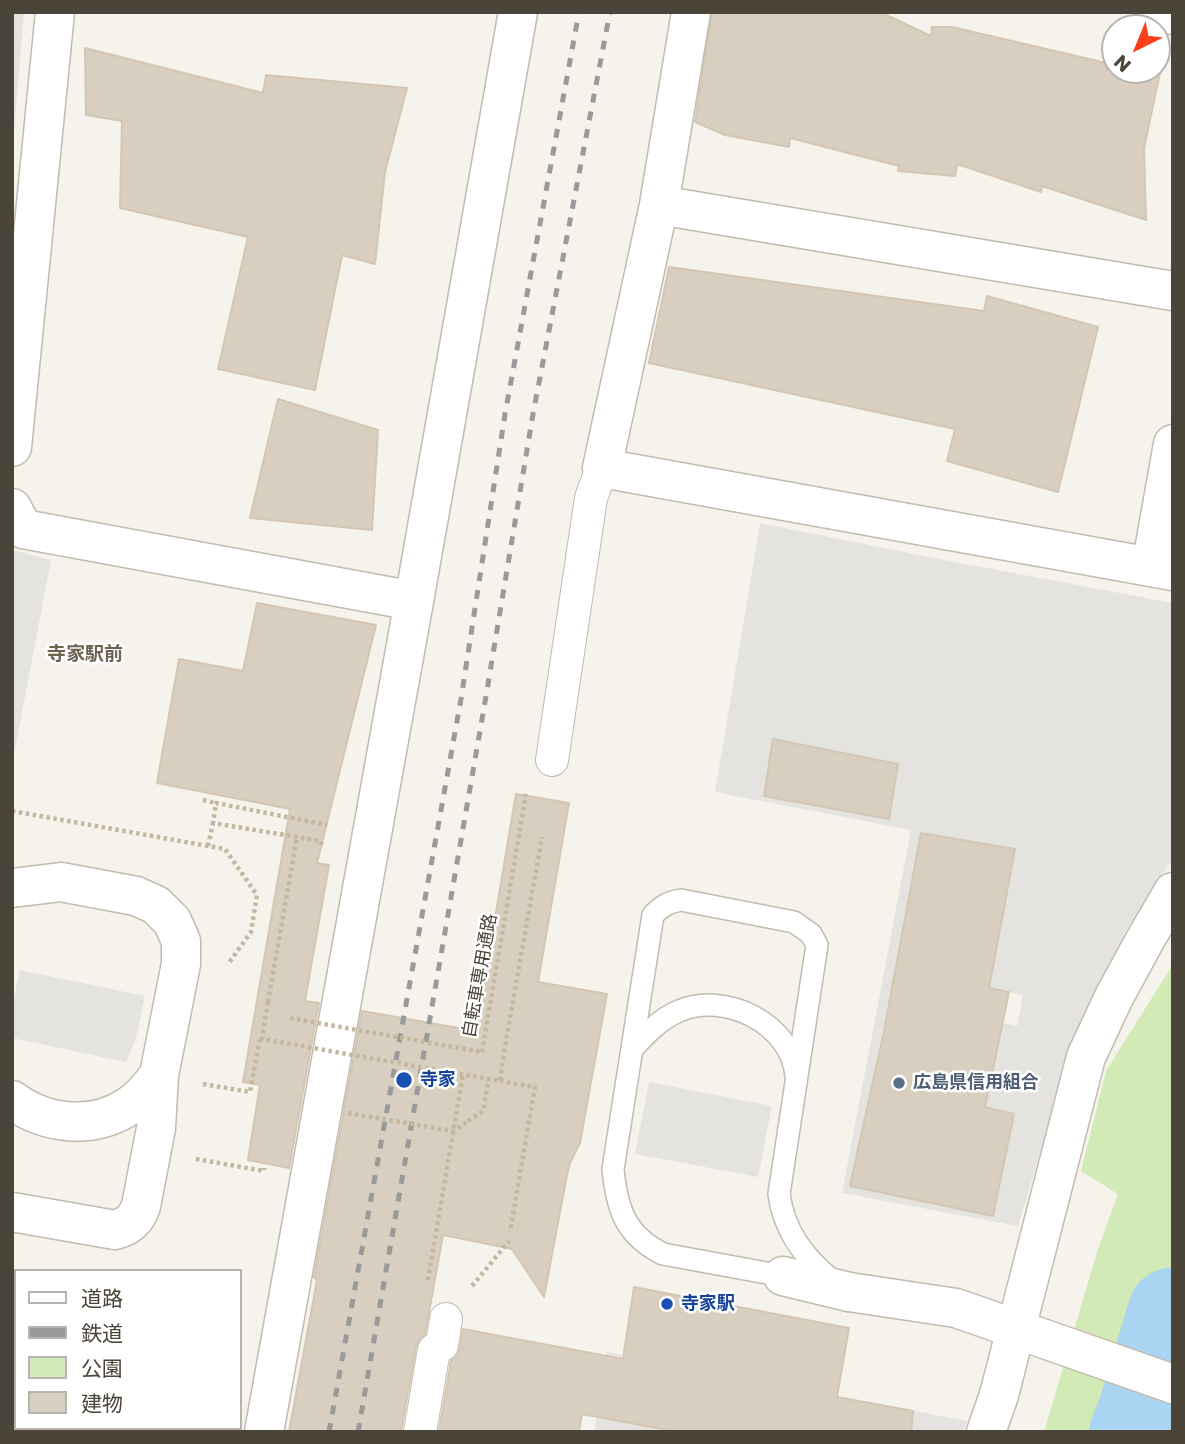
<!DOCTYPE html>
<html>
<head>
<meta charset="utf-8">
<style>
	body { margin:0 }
	#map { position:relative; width:1185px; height:1444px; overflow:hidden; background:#f6f3ec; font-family:Poppins,"Noto Sans JP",sans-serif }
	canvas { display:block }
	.frame { position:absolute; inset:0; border:14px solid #4b4439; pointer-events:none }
	.legend { position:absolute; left:14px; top:1269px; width:228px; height:161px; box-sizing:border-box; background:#fff; border:2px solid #b7b4b0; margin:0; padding:9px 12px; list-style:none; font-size:21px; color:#4b4439 }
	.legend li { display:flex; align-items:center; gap:14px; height:35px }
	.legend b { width:35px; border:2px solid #b7b4b0 }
	.north { position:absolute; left:1101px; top:14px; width:70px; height:70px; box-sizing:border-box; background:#fff; border:2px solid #b7b4b0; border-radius:50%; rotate:223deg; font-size:19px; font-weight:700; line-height:28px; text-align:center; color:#4b4439 }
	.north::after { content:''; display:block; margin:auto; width:24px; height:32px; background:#fc3f1d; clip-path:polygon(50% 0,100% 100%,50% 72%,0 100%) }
</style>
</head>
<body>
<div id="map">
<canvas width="1185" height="1444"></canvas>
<div class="frame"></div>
<ul class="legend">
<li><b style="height:9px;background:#fff"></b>道路</li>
<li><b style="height:9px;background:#9a9a9a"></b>鉄道</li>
<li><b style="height:19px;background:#d2eab5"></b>公園</li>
<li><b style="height:19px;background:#d8cfc1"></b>建物</li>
</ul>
<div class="north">N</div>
</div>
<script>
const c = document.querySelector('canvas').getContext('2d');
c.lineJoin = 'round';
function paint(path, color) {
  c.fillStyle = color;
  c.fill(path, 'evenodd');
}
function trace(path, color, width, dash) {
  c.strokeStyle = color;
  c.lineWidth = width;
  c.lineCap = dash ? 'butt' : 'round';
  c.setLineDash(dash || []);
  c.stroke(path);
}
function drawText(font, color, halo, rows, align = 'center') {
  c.font = font + ' Poppins,"Noto Sans JP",sans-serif';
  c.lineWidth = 5;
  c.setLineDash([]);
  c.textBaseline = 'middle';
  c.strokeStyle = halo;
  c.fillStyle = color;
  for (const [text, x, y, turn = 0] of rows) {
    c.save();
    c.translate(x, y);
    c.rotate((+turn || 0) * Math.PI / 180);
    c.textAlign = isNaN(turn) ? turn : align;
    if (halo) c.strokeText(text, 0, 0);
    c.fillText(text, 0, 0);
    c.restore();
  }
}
const green = new Path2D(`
	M1173,964V1432H1044L1098,1249L1118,1194L1081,1171L1106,1071Z`);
const parking = new Path2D(`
	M12,12H24L12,156Z
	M760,523L934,558L1173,603V858L1127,929L1096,989L1070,1054L1018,1226L842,1193L911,830L715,792ZM773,739L898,764L888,819L765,796ZM1015,849L989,988L1023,995L1017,1026L1002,1023L937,1096L1014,1114L993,1216L850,1186L896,968Z
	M12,550L51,560L12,765Z
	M20,970L145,996L136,1038L126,1062L12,1038V1007Z
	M649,1082L772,1106L758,1177L635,1154Z
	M607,1352L967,1421L963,1432H594Z`);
const river = new Path2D(`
	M1135,1432L1143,1413L1173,1313`);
const building = new Path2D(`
	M712,12H880L931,36L932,27H952L1115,65V70H1145L1160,73L1144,148L1146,220L1042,186L1041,192L957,164L955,176L898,171L899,166L790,138L789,147L725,135L695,122Z
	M85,48L263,93L266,75L407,88L385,172L375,264L342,255L315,390L218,369L248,237L120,208L122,121L86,115Z
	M669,267L984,311L987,296L1098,327L1058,492L947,461L955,429L649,363Z
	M278,399L378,430L372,530L250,518Z
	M257,603L376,625L317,863L329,865L305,1001L319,1003L289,1168L248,1160L260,1085L243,1082L290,809L157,783L179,659L243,671Z
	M773,739L898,764L889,819L764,796Z
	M516,794L569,803L538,982L607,994L580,1143L570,1163L567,1175L544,1297L512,1249L443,1235L425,1334L419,1339L416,1347L401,1432H289L317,1280L314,1277L362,1011L476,1031Z
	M921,833L1015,849L989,988L1009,992L985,1107L1014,1114L993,1216L850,1186L884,1031Z
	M634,1287L849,1328L837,1397L913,1411L911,1432H678L582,1414L579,1432L439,1431L451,1361L457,1356L460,1348L463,1329L623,1359Z`);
const path = new Path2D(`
	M203,800L216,803
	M12,811L225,849L257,895L251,932L228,964
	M321,845V841L213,823L216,803L327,825
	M208,846L213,823
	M268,1002L297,837
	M482,1052L526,794
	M504,1052L542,837
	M500,1081L535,1087L510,1232
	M203,1084L250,1092L260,1038L262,1039
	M468,1121L483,1111L489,1079
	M196,1159L264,1171V1168
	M428,1280L463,1074
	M472,1286L509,1241`);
const service = new Path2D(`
	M632,1049C646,1034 660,1019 679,1011C725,991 792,1024 796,1076
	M783,1276L663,1254C625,1235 617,1209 613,1169L653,915C661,907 668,902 681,900L794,922L811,934L817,945L779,1194C784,1231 804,1258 833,1281`);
const pedestrian = new Path2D(`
	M552,760L591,498L602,468
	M420,1432L434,1350L442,1345L446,1319`);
const minor = new Path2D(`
	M691,12L659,205L602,468L1173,571
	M1159,12L1173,15
	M659,205L1173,291
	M12,447L55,12
	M12,508L23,529L414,601
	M1151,567L1173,444
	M12,888L61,882L136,896L156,905L172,921L181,941V964L159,1075L156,1128L141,1206C136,1220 129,1226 115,1230L12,1212
	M12,1100C46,1125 93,1130 129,1106C142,1098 151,1086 159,1075
	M783,1276L849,1292
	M264,1432L414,601L518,12
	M986,1432L999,1395L1086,1057L1114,997L1145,940L1173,892`);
const tertiary = new Path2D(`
	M849,1292L956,1308L1173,1384`);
const rail = new Path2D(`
	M329,1432L461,699L505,414L579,12
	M358,1432L485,702L533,414L610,12`);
const pathBridge = new Path2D(`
	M268,1002L262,1039L500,1081L504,1052
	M290,1018L482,1052
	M348,1113L453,1131L468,1121`);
const markers = [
	[404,1080,9,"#1a4fb4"],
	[899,1083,7,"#5c6f8a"],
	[667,1304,7,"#1a4fb4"]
];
const streetNames = [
	["自転車専用通路",481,976,-80]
];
const transitNames = [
	["寺家",420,1080],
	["寺家駅",681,1304]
];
const serviceNames = [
	["広島県信用組合",913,1083]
];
const neighbourhoodNames = [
	["寺家駅前",85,655]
];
paint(green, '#d2eab5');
paint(parking, '#e5e3e0');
trace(river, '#a9d4f2', 91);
paint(building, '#d8cfc1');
trace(building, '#d3c7b4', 2);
trace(service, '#c2bbae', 24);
trace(pedestrian, '#c2bbae', 34);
trace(minor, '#c2bbae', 41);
trace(tertiary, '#c2bbae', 41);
trace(path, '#c4b79f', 4.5, [3.5, 3.5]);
trace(service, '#fff', 21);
trace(pedestrian, '#fff', 32);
trace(minor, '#fff', 38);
trace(tertiary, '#fff', 38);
trace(rail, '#9a9a9a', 5, [9, 9]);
trace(pathBridge, '#c4b79f', 4.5, [3.5, 3.5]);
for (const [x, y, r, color] of markers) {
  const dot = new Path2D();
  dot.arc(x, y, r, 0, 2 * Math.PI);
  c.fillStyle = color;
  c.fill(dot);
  trace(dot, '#fff', 2.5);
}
drawText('18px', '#4b4439', '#fff', streetNames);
drawText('bold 18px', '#164399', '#fff', transitNames, 'left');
drawText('bold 18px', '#4e5e75', '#fff', serviceNames, 'left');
drawText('bold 19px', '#6e6250', '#fff', neighbourhoodNames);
</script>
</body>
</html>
